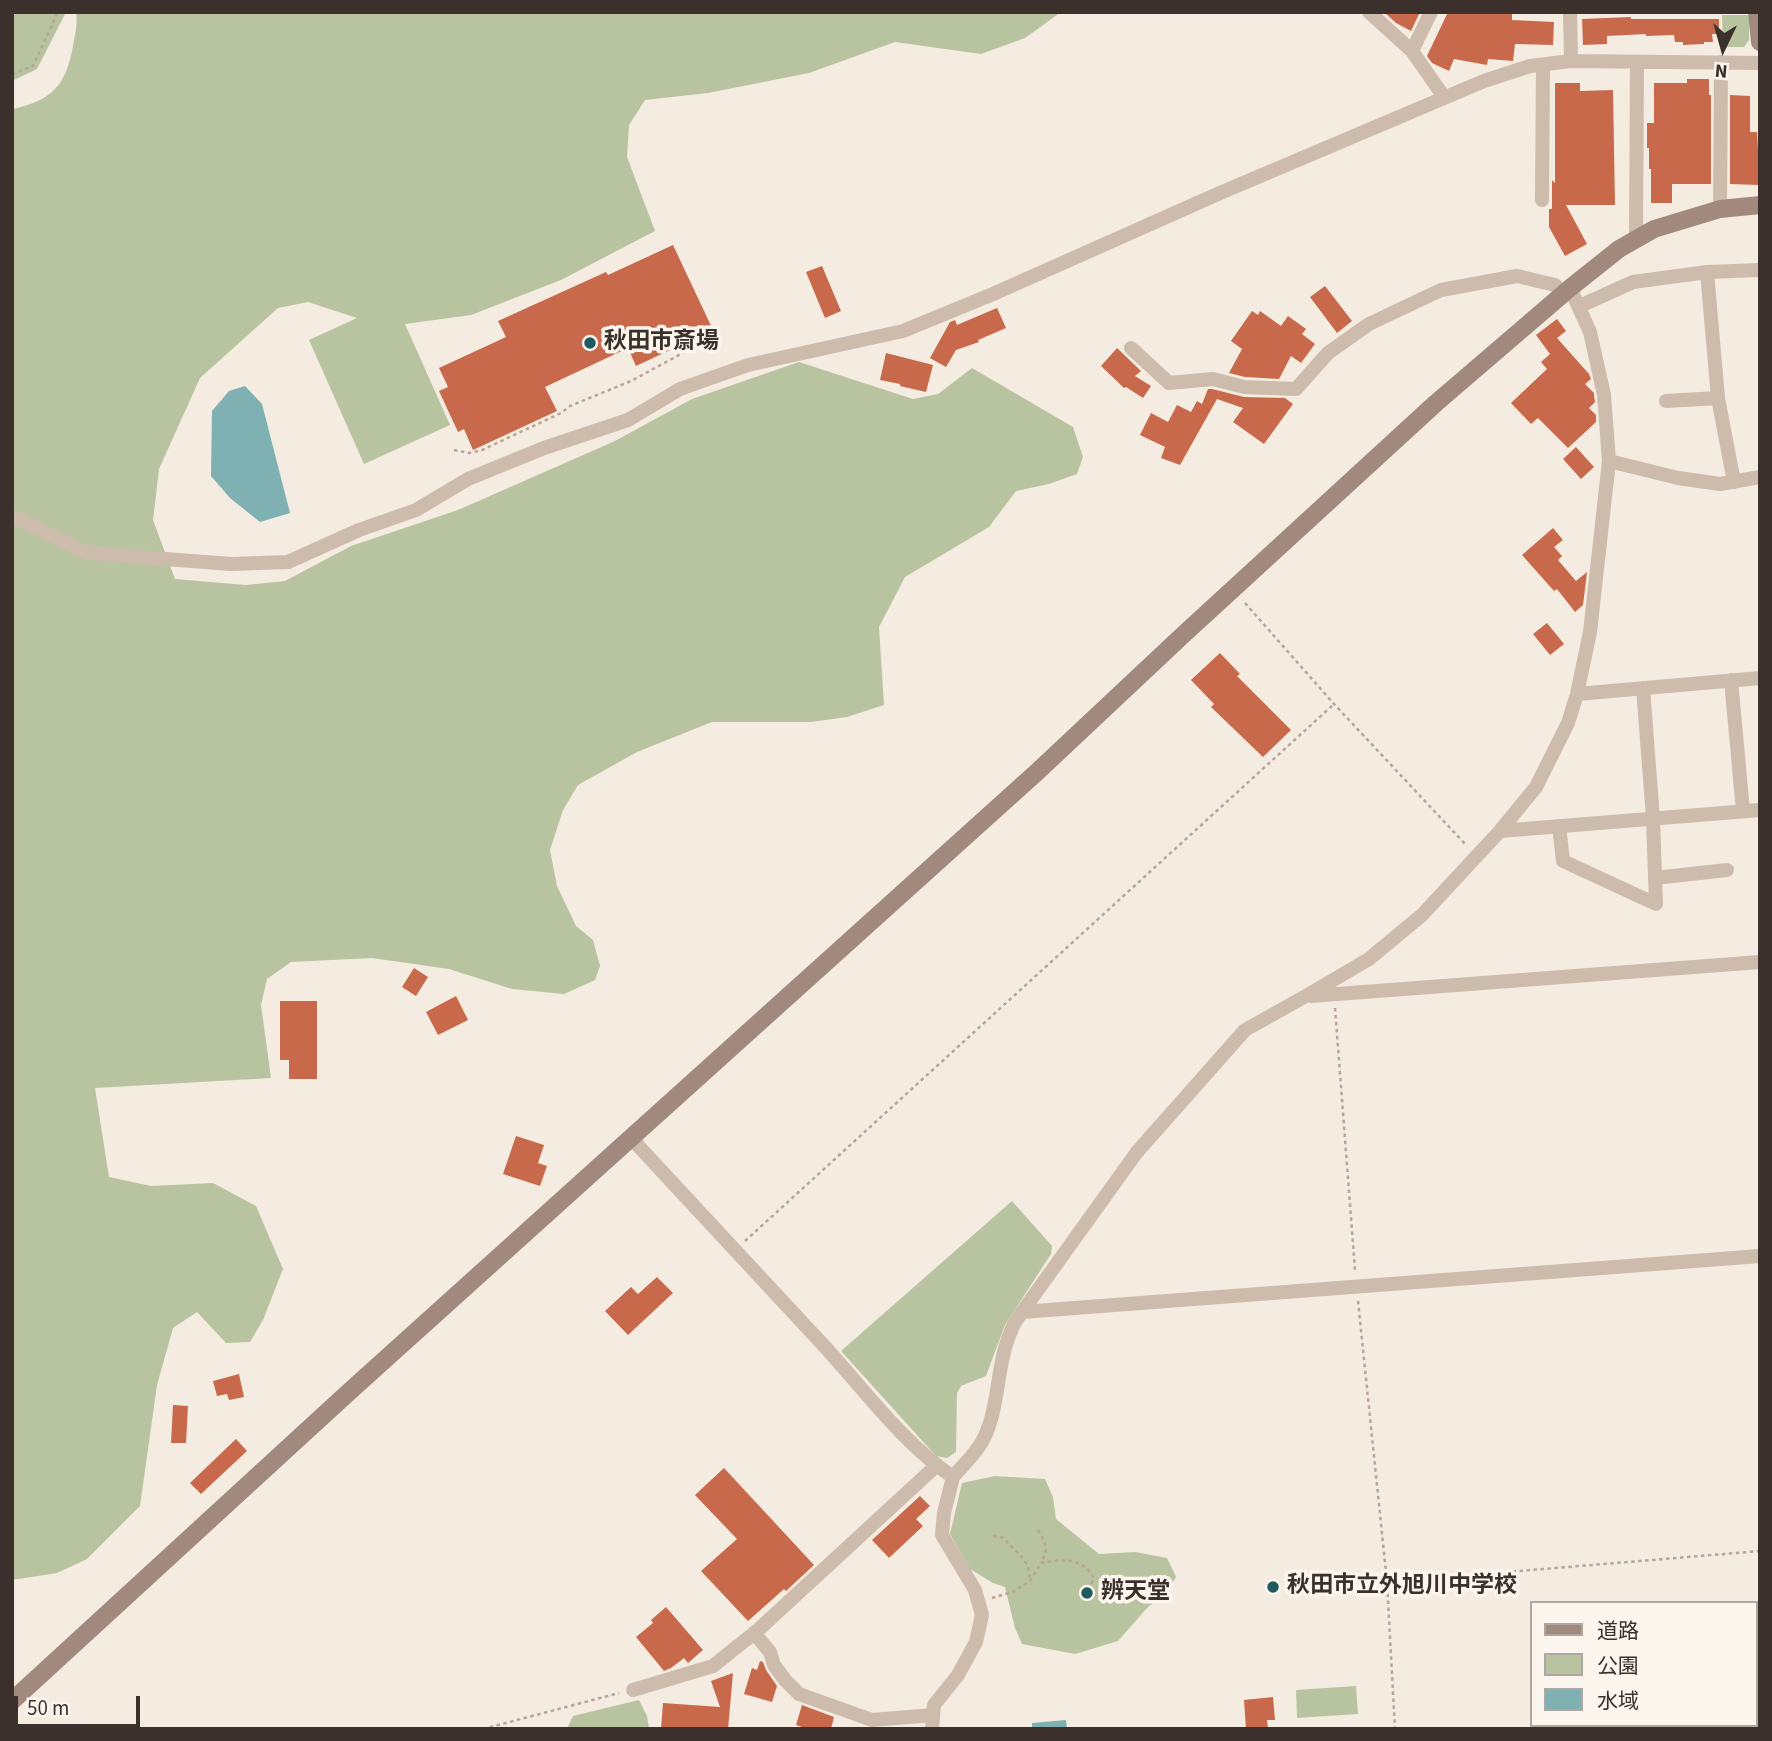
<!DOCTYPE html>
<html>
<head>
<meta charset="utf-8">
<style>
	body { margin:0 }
	#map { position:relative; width:1772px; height:1741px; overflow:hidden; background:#f4ebe1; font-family:"Source Sans 3","Noto Sans JP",sans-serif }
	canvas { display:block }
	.frame { position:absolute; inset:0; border:14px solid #3b302b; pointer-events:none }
	.legend { position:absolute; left:1530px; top:1601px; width:228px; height:126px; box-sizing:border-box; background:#fbf5ee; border:2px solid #aea6a0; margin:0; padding:9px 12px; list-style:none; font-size:21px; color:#3b302b }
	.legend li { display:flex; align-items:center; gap:14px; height:35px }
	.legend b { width:35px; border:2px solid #aea6a0 }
	.north { position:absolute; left:1688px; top:14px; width:70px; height:70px; -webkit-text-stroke:5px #fbf5ee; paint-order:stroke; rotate:185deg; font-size:19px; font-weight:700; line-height:28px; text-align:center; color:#3b302b }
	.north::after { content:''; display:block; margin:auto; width:24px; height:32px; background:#3b302b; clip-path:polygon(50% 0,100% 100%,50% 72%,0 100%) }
	.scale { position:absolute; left:14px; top:1696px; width:126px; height:32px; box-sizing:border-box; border:4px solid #3b302b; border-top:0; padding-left:9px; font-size:21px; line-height:24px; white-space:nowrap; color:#3b302b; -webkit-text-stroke:5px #fbf5ee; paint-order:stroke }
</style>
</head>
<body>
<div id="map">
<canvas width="1772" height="1741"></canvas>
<div class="frame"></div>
<ul class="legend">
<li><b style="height:9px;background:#a18a7d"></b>道路</li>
<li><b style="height:19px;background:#b8c4a0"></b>公園</li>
<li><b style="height:19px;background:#7fb0b2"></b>水域</li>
</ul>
<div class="north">N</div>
<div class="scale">50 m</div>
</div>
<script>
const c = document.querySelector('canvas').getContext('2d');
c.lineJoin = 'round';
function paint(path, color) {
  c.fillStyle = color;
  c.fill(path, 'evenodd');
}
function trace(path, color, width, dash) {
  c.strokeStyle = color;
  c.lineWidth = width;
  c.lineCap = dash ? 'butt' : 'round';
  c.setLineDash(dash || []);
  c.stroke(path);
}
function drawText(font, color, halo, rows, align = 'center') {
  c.font = font + ' "Source Sans 3","Noto Sans JP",sans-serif';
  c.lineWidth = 7;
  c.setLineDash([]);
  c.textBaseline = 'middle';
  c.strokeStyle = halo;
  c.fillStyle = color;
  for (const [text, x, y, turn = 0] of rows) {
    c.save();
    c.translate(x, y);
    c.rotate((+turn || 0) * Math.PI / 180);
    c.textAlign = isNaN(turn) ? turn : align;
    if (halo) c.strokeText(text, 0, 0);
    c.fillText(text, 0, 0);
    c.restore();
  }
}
const green = new Path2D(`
	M12,12H66L37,69L14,80H12Z
	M76,12H1059L1057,15L1025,38L981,54L895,42L809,73L708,93L645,100L629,125L627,157L655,231L561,280L471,315L405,324L450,425L364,464L309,340L357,318L308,302L278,308L200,378L159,469L153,520L175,579L246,585L285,581L351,546L458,510L615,441L692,399L799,362L913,399L938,394L972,368L1073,427L1083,457L1077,474L1049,484L1016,491L989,527L905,577L879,627L884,705L847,717L811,722H712L637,752L578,785L563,810L550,850L557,886L576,926L593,940L600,966L595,980L564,994L512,989L449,969L372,958L291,962L267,979L261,1005L271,1078L95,1088L109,1177L151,1186L213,1183L256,1206L283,1269L263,1320L250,1342L226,1343L197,1312L173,1328L157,1385L140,1506L87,1559L57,1573L12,1580V109C52,101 66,85 73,46C75,34 78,24 76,12Z
	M1722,15H1749V40L1744,47H1723Z
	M1012,1201L1052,1246L1051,1254L1005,1325L986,1376L961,1386L957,1393L956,1452L947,1458L936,1456L841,1351Z
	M995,1476L1045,1479L1053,1497L1056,1519L1099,1554L1135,1552L1167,1558L1176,1577L1164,1595L1148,1607L1118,1641L1075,1654L1022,1644L1015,1628L1005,1587L993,1583L970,1569L950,1534L962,1483Z
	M1356,1686L1358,1714L1297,1718L1296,1690Z
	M639,1700L647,1716L649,1729H567L573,1716Z`);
const water = new Path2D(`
	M245,386L262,404L290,513L260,522L230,498L211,476L212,411L229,391Z
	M1066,1720L1067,1729H1032V1723Z`);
const building = new Path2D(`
	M1384,12H1420L1411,31L1396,23Z
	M1448,12H1512V20L1554,22L1553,45L1515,44L1513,61L1488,59L1487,65L1454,59L1449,71L1432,63L1427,56Z
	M1631,17V19H1719V34H1712L1713,42H1704V44L1683,45V42H1675L1674,35L1646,36V34L1607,36V44L1583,45L1582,19Z
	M1687,79H1709V95H1711V184H1672V203H1651V169H1649V148H1647V123H1654V83H1687Z
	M1555,83H1580V91L1613,90L1615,205H1566L1587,244L1565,256L1549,227V209H1552V180L1555,183Z
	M1730,95L1750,96V132H1757L1760,185L1730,184Z
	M673,245L713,330L636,366L628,348L545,387L557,411L473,450L464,429L458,432L439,391L448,387L439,368L506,337L498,321L606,272L608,275Z
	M822,266L841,311L825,318L806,272Z
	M1325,286L1352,321L1337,333L1310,297Z
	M997,308L1006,328L978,340L979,342L956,350L946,367L930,358L950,322L955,320L957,325Z
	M1252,311L1258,315L1260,311L1281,326L1288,316L1306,329L1302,334L1315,344L1301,363L1291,356L1279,379L1245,377L1229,373L1242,349L1231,341Z
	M1557,319L1566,331L1557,338L1589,374L1591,379L1585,384L1594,393V396L1595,402L1589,408L1596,415V422L1568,448L1538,418L1531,424L1511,403L1547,369L1541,362L1550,354L1536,335Z
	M1117,348L1141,371L1135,376L1151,386L1143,398L1126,387L1124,388L1101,366Z
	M886,353L933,365L926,392L900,386V384L880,380Z
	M1208,389H1212L1244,397L1285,398L1293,404L1264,444L1233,422L1243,408L1217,399L1180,465L1161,458L1165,447L1140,435L1151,413L1168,422L1177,405L1191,412L1197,401L1202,404Z
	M1576,447L1594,467L1581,479L1563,459Z
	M1553,528L1563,540L1554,547L1562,556L1558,560L1576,581L1587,572L1583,605L1575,612L1557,589L1554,591L1522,555Z
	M1547,623L1564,644L1550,655L1533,634Z
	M1220,653L1240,674L1237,676L1291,730L1263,757L1211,707L1214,704L1191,680Z
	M414,968L428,977L416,996L402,987Z
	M456,996L468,1020L438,1035L426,1012Z
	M280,1001H317V1079H289V1060H280Z
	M516,1136L544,1145L538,1163L547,1166L540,1186L503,1174Z
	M657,1277L673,1293L628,1335L605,1311L631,1287L638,1294Z
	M239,1374L244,1397L229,1400L227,1394L217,1396L213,1381Z
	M173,1405L188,1406L186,1443H171Z
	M236,1439L247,1451L201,1494L190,1483Z
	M724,1468L814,1565L786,1591L784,1589L748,1621L701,1571L737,1539L695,1495Z
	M920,1496L930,1506L916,1519L923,1526L889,1558L872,1540Z
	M666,1607L703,1650L688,1663L684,1658L671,1668L664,1671L636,1637L653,1623L651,1620Z
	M760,1661L763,1662L766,1670L777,1686L772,1702L744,1694L752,1668L757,1670Z
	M733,1673L728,1729H661L663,1703L720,1707L711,1681Z
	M1273,1697L1275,1720H1267L1268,1729H1246L1244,1700Z
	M802,1705L834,1717L831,1729H808L796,1725Z`);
const path = new Path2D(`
	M12,74L33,66L58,12
	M454,450L469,453L482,450L561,413L570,406L631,381L692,348
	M1245,603L1334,704L1467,846
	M1335,1008L1355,1270
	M745,1241L1334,704
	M1358,1301L1387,1582L1395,1729
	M1038,1530C1046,1544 1049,1548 1041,1563
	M993,1536L1003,1538L1021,1556L1028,1566L1030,1581
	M1387,1582L1760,1551
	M992,1598L1015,1591L1030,1581L1041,1563C1062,1559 1084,1557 1094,1579L1088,1589
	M483,1729L619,1693`);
const street = new Path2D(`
	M1369,12L1412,51L1444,97
	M1570,12L1571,61
	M1412,51L1431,12
	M1542,200L1543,65
	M1720,209L1721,62
	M1636,239L1637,62
	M1707,272L1718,398L1734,482
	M1580,306L1633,282L1707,272L1760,270
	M1131,348L1169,383L1213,379L1244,387L1296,389L1328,353L1369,324L1441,290L1517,276L1555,285L1563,294
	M1666,401L1718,398
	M1609,461L1678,478L1720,484L1760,477
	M12,516L87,553L231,564L288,562L359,530L416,510L468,479L544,448L628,420L680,389L748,365L903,331L993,294L1220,193L1484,81L1530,66L1571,61L1760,63
	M1731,680L1743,811
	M1577,694L1760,678
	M1559,826L1563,861L1656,904L1653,818L1643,688
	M1500,831L1760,810
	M1655,878L1727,870
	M1311,996L1760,962
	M630,1137C696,1208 761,1278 826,1348C865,1391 905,1445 953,1477L944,1513L942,1535L975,1590L982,1615L976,1642L958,1675L934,1705L932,1729
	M1022,1312L1760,1256
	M953,1477C963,1465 977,1453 984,1438C1000,1405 996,1365 1011,1331C1013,1324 1018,1318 1022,1312L1137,1152L1245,1030L1306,996L1369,959L1422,915L1500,831L1536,787L1568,723L1577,694L1590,632L1609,461L1604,395L1590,332L1570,288
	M754,1633L770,1652L774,1665L785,1680L799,1694L872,1720L933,1715
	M633,1690L713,1666L758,1630L936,1466`);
const secondary = new Path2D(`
	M1757,12L1760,42
	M12,1701L350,1391L1037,772L1184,634L1436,403L1570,288L1619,249L1654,229L1720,209L1760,205`);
const markers = [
	[590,343,7,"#1f5a5e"],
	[1273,1587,7,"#1f5a5e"],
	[1087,1593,7,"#1f5a5e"]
];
const poiNames = [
	["秋田市斎場",604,343],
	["秋田市立外旭川中学校",1287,1587],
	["辨天堂",1101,1593]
];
paint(green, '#b8c4a0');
paint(water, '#7fb0b2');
paint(building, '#c8694b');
trace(path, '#b9a596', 2.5, [3.5, 3.5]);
trace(street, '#cdbbac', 14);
trace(secondary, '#a18a7d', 18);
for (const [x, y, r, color] of markers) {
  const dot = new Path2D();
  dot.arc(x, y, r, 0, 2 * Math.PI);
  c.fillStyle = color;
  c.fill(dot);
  trace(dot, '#fbf5ee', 2.5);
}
drawText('bold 23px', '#3b302b', '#fbf5ee', poiNames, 'left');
</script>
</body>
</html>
